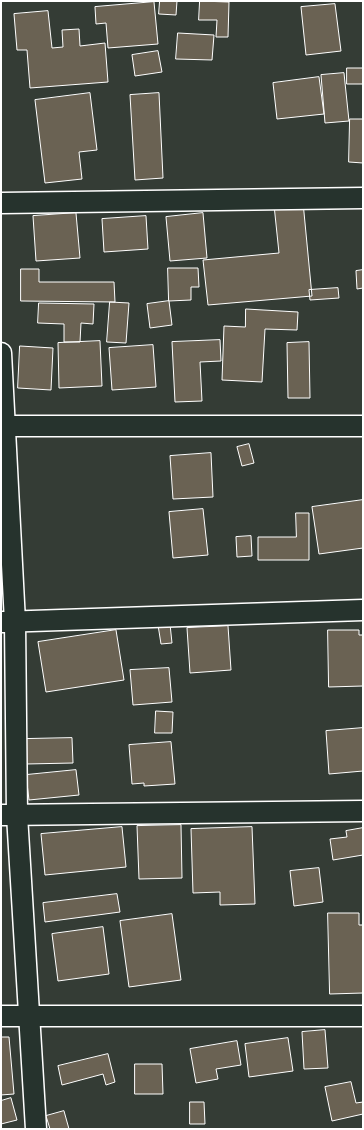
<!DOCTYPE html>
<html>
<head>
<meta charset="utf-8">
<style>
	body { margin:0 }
	#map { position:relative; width:364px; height:1130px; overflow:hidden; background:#343c35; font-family:Mali,sans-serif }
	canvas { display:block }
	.frame { position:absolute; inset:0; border:2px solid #fff; pointer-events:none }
</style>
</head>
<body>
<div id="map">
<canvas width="364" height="1130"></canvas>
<div class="frame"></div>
</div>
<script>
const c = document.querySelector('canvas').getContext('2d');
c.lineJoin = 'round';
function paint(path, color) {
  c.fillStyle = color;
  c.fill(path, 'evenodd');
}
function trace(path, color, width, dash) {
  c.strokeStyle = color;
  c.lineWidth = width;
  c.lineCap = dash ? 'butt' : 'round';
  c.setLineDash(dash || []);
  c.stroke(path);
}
const building = new Path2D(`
	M160,1H177L176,15L159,14Z
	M200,1L229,2L228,37H216L217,20H199Z
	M154,2L158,44L108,48L106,23L96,24L95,7Z
	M335,4L341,51L306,55L301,7Z
	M48,11L52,48L63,47L62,30L79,29L80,46L105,43L108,82L30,88L27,50H17L14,14Z
	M178,33L214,35L212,60L176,59Z
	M158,51L162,72L135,76L132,55Z
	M347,68H363V84H347Z
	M344,73L349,121L325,123L321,75Z
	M319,77L324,114L277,119L273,83Z
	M90,93L97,150L79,152L82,179L45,183L35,100Z
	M159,93L163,178L135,180L130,95Z
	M350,119H363V163L349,162Z
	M303,202L312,296L208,305L203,260L279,253L274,205Z
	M76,213L80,258L36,261L33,216Z
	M203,213L207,258L170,261L166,217Z
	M146,216L148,249L104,252L102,219Z
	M168,268H198L199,287H191V300L169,301Z
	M21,269H39V282H114L115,302L21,301Z
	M363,270V288L357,289L356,271Z
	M338,288L339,298L310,300L309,290Z
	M169,301L172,325L150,328L147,304Z
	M110,302L129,303L126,343L107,342Z
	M39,303L94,304L93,324L81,323L80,342H64V324L38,323Z
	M246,309L298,312L297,330L265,329L262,382L222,380L224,326L245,327Z
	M220,340L221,361L200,362L202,401L175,402L172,342Z
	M100,341L102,386L59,388L58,343Z
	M309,342L310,398H288L287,343Z
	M153,345L156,387L112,390L109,348Z
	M20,346L53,348L51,390L18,388Z
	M249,444L254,463L242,466L237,447Z
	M211,453L213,497L173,499L170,456Z
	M363,500V548L319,554L312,507Z
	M203,509L208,555L173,558L169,512Z
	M296,513H309V560H258V537H296Z
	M251,536L252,556L237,557L236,537Z
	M170,624L172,643L161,644L158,625Z
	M228,626L231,670L190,673L187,628Z
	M116,630L124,680L46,692L38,642Z
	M328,630H359V635H363V686L329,687Z
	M169,668L172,702L133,705L130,670Z
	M156,711L173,712L172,733H155Z
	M363,728V771L329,774L326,731Z
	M72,738L73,763L26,764L25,739Z
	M171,742L175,784L144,786V783L132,784L129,745Z
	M76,770L79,795L29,800L26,775Z
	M181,825L182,878L139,879L137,826Z
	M122,827L126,867L45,875L41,834Z
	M252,827L255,904L220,905V892L193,893L191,829Z
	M363,828V855L333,860L330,839L347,837L346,831Z
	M319,868L323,902L294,906L290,871Z
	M117,894L120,912L45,922L43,903Z
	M328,913H359V925H363V993L330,994Z
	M172,914L181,980L129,987L120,921Z
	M103,927L109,974L58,981L52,934Z
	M325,1030L328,1068L304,1069L302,1032Z
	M1,1037H9L14,1094L1,1095Z
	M288,1038L293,1071L249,1077L245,1044Z
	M237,1041L241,1065L216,1069L218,1079L196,1083L190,1049Z
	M108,1054L115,1082L106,1085L103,1074L62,1085L58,1066Z
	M135,1064H162L163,1094H135Z
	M351,1082L356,1103L363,1102V1114L332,1121L325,1087Z
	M11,1098L17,1120L1,1124V1101Z
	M190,1102H204L205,1124H190Z
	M64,1111L69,1129H50L46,1116Z`);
const street = new Path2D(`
	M1,203L363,198
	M1,353L15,622L17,815L36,1129
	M1,426H363
	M1,622L363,610
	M1,815L363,811
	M1,1016H363`);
paint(building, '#6a6253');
trace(building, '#fff', 1);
trace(street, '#fff', 23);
trace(street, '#26332d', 20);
</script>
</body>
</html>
